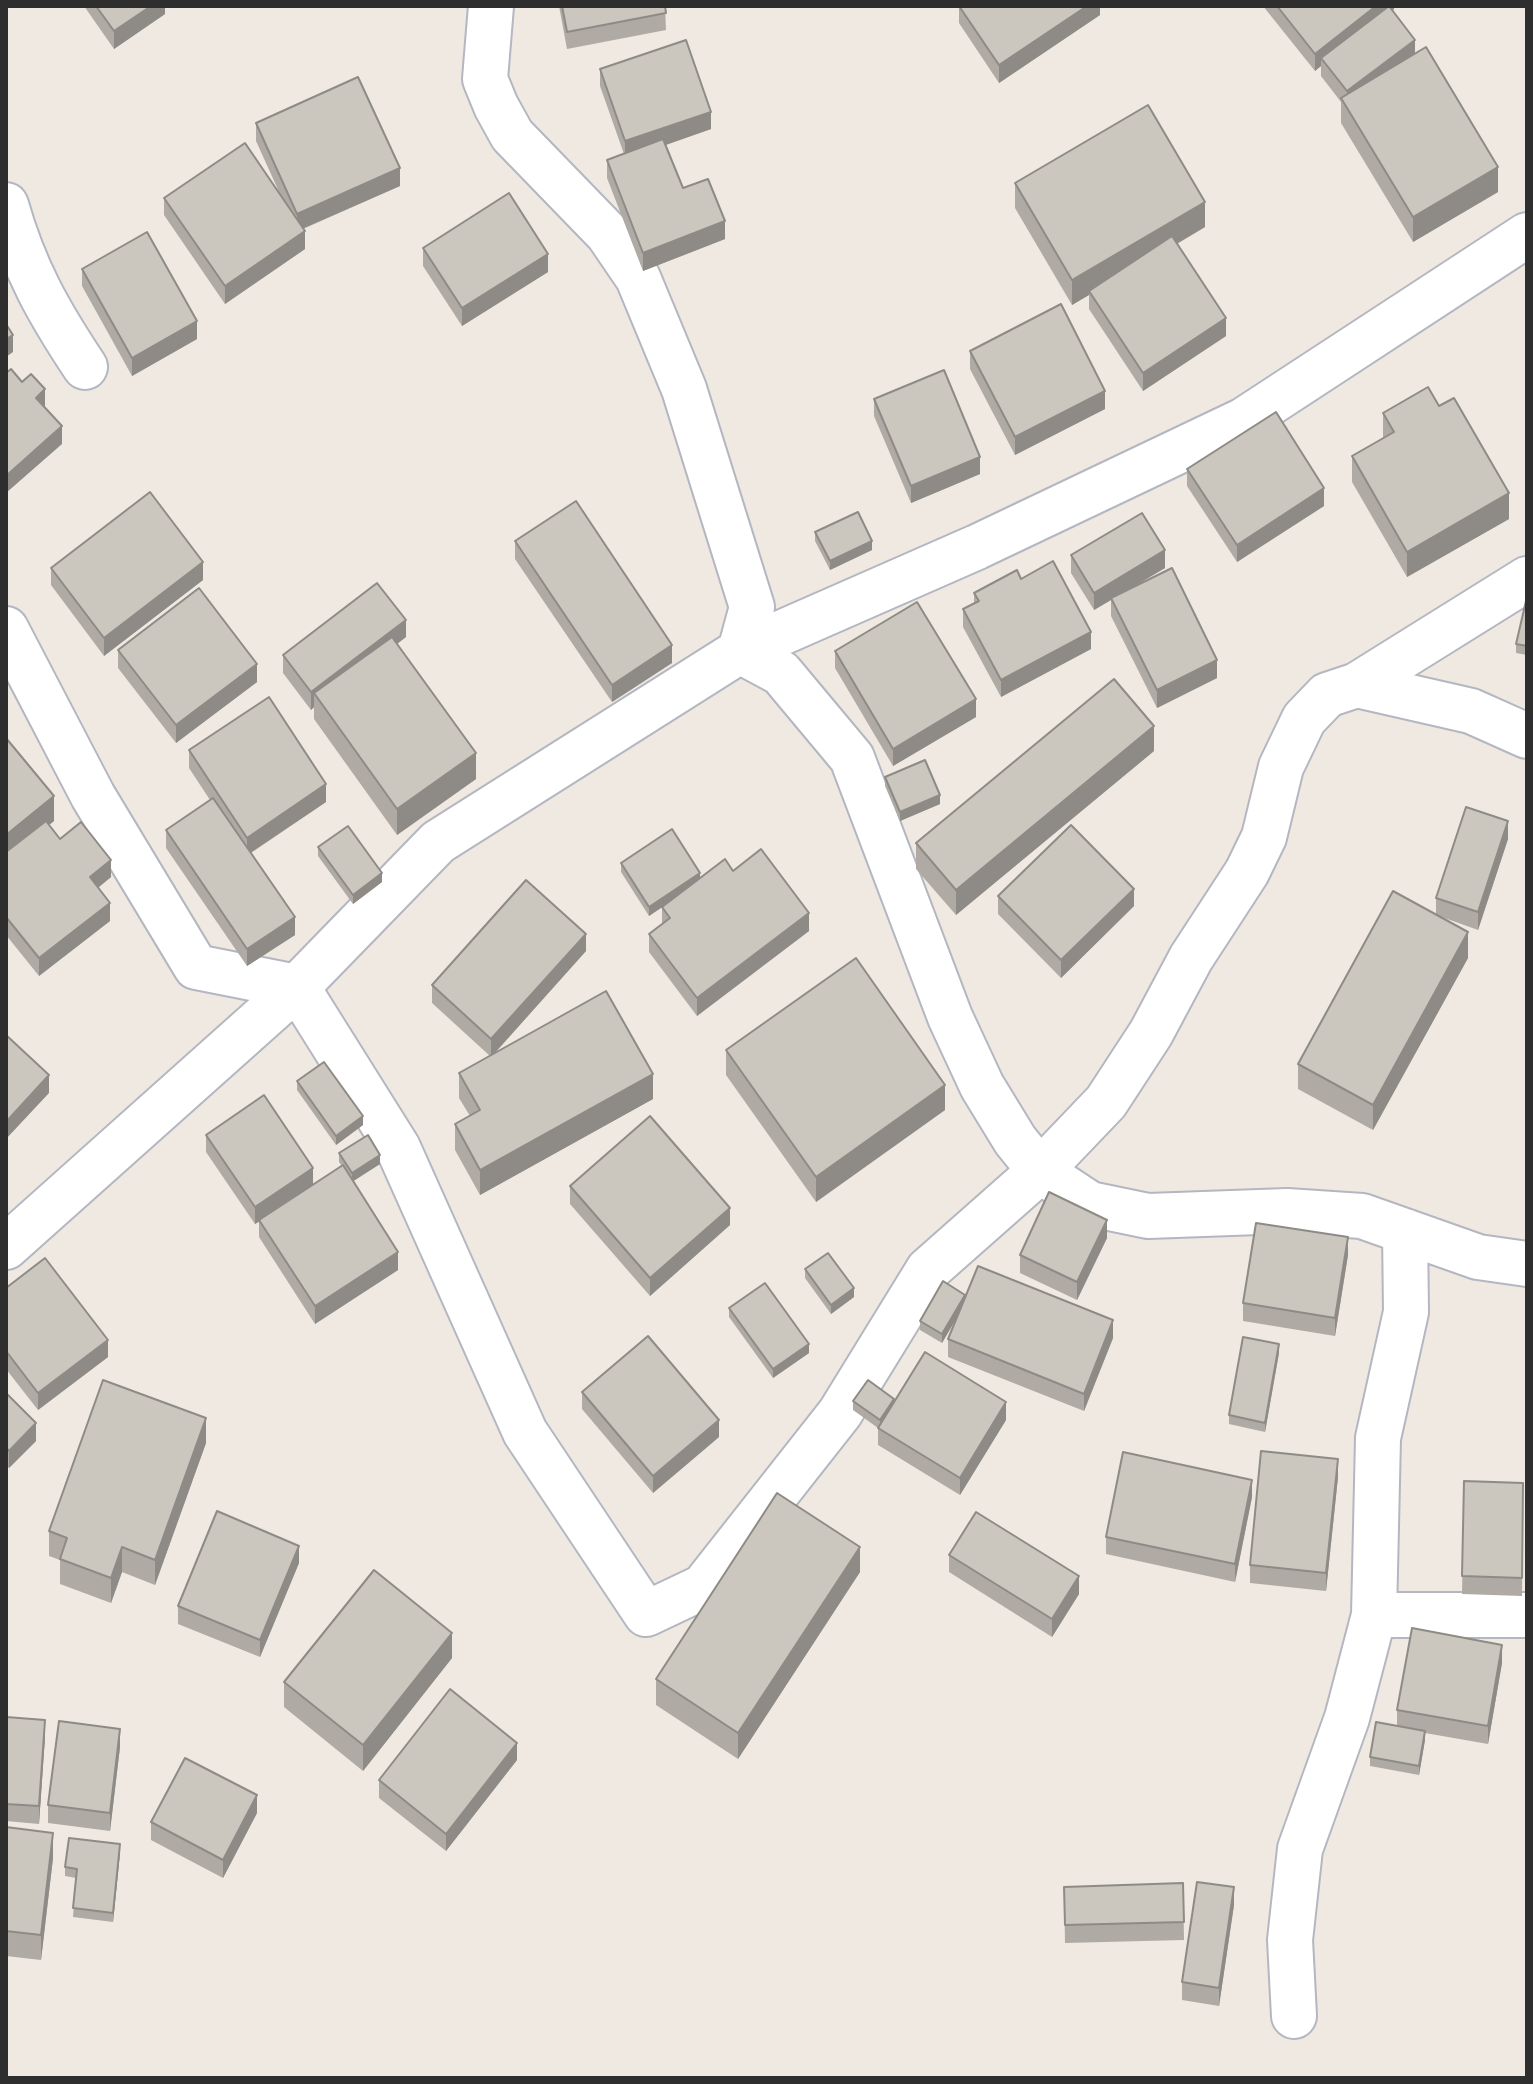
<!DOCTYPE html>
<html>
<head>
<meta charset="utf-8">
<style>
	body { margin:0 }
	#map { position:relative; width:1533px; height:2084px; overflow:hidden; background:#efe9e1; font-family:Rubik,sans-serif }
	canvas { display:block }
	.frame { position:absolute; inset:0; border:8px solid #2e2e2e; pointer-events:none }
</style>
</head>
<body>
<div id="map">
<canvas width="1533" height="2084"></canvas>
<div class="frame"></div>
</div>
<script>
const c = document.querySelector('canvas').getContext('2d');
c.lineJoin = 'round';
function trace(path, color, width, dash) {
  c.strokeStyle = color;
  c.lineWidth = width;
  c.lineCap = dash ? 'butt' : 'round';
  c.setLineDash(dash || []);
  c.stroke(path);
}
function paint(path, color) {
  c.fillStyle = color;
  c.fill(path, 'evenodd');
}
const minor = new Path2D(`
	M491,6L485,79L496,106L512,135L608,234L638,278L684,389L752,607L740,651L781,673L852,758L950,1017L982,1086L1015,1140L1040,1171L1090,1204L1148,1216L1287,1211L1362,1216L1478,1257L1527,1264
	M6,205C24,269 49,313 85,367
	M1527,235L1244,420L977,547L740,651L438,842L297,987L398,1148L525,1432L646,1614L703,1587L840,1413L928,1270L1040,1171L1106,1102L1151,1033L1191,958L1247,872L1264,837L1281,767L1304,719L1327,695L1357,685L1527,579
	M6,629L93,796L196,967L297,987L6,1247
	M1357,685L1471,711L1527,736
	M1374,1615H1527
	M1294,2016L1290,1940L1300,1849L1347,1718L1374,1615L1378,1438L1406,1312L1405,1231`);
const wall = new Path2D(`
	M84,6H165V14L114,49Z
	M559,6H665L666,30L567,49Z
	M959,6H1100V15L999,83L959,23Z
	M1263,6H1394V9L1393,10L1415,54L1498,192L1413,242L1341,123V102L1321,76V66L1315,71Z
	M600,69L711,129L666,145L683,188L725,239L643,271L607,178V160L624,154L600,86Z
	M256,123L400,186L303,229L305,249L225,304L164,215V198L280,194L256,141Z
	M1015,183L1205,227L1177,244L1226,336L1143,391L1089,309V295L1072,305L1015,208Z
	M423,248L548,272L462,326L423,266Z
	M82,269L197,339L132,376L82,286Z
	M970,351L1105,409L1015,455L970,369Z
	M874,399L980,474L911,503L874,416Z
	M1439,406L1509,519L1407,577L1352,482V456L1383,438V413Z
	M1187,469L1324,506L1237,562L1187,486Z
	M815,532L872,550L830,570L815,541Z
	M515,541L672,663L612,702L515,559Z
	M1071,555L1165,568L1128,590L1217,678L1157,708L1111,616V600L1094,610L1071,573Z
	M51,568L203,580L104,656L51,585Z
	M974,593L1091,649L1001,697L963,627V609L974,604Z
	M1527,601V655L1516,653V644Z
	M406,637L397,644L476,779L397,835L314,719V707L311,710L283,673V655Z
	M118,650L257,682L176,743L118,668Z
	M835,651L976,717L893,766L835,668Z
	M6,738L54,821L49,825L60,839L111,877L98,888L110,921L39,976L6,935Z
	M189,750L326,802L251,853L295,935L247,966L166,848V830L210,800L189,768Z
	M1154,751L956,915L916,869V843Z
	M885,777L940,804L900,821L885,786Z
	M1508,839L1478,930L1439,916L1468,958L1373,1130L1298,1089V1064L1436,915V898Z
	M318,847L382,882L353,904L318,856Z
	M621,863L700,877L733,871L809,931L697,1016L649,952V934L662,924V907L649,916L621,872Z
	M998,896L1134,906L1061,978L998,914Z
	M586,951L495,1053L653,1099L480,1195L455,1150V1124L470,1116L459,1098V1073L490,1056L432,1003V985Z
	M726,1050L945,1110L816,1202L726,1075Z
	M297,1081L363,1125L336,1145L297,1090Z
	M206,1135L313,1184L342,1166L339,1162V1153L380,1164L353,1181L398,1270L315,1324L259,1237V1222L255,1224L206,1152Z
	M570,1186L730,1225L650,1296L570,1204Z
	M1107,1238L1077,1300L1020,1273V1255Z
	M1348,1255L1335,1336L1243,1321V1303Z
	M805,1269L854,1297L831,1314L805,1278Z
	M6,1288L108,1357L38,1410L6,1369Z
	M965,1295L1113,1338L1084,1411L948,1357V1339L955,1320L942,1343L920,1330V1321Z
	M729,1308L809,1353L773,1378L729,1317Z
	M1279,1353L1265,1432L1229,1424V1415Z
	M582,1392L719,1437L653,1493L582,1409Z
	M6,1393L36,1441L9,1468L6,1465Z
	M853,1401L894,1402L1006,1420L960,1495L878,1445V1428L853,1410Z
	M206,1443L155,1585L122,1572L111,1603L60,1584V1560L49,1556V1531Z
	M1338,1477L1326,1591L1250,1583V1565Z
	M1464,1481L1523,1483L1522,1596L1462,1594Z
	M1252,1497L1235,1582L1106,1554V1537Z
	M949,1555L1079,1594L1052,1637L949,1572Z
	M299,1563L260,1657L178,1624V1606Z
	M860,1572L738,1759L656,1705V1679Z
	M452,1658L363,1771L284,1707V1682Z
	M1502,1663L1488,1744L1425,1733V1740L1419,1775L1370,1766V1757L1397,1726V1710Z
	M6,1717L45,1737L39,1824L6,1821Z
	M120,1747L110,1831L48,1823V1805Z
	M517,1760L446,1851L379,1798V1780Z
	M257,1813L223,1878L151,1840V1822Z
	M6,1827L53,1858L41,1960L6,1956Z
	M120,1853L113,1922L73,1917L76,1878L65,1876V1867Z
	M1183,1883L1184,1940L1065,1943L1064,1887Z
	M1234,1905L1219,2006L1182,2000V1982Z`);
const shadedWall = new Path2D(`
	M151,6H165V14L114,49V31Z
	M1087,6H1100V15L999,83V65Z
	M1376,6H1394V9L1325,63L1321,58V66L1315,71V54Z
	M1415,40V57L1347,109V91Z
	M711,112V129L625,159V141Z
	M1498,167V192L1413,242V217Z
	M400,168V186L297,231V214Z
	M1205,202V227L1091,294L1089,291V295L1072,305V280Z
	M725,221V239L643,271V253Z
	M305,231V249L225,304V286Z
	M548,254V272L462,326V308Z
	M1226,318V336L1143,391V373Z
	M197,321V339L132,376V358Z
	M13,335V352L6,357V339Z
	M45,389V407L36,398Z
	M1105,391V409L1015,455V437Z
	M62,426V444L6,493V476Z
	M980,457V474L911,503V486Z
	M1324,488V506L1237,562V545Z
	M1509,493V519L1407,577V552Z
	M872,541V550L830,570V561Z
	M1165,550V568L1094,610V593Z
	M203,562V580L104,656V638Z
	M406,620V637L321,702L314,693V707L311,710V692Z
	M1091,632V649L1001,697V680Z
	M672,645V663L612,702V685Z
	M1217,660V678L1157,708V690Z
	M257,664V682L176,743V725Z
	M976,699V717L893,766V749Z
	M1154,726V751L956,915V890Z
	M476,753V779L397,835V809Z
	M326,784V802L247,855V838Z
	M940,795V804L900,821V812Z
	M54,796V821L6,861V835Z
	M1508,821V839L1478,930V912Z
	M111,860V877L90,894V877Z
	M382,873V882L353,904V895Z
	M700,873V882L649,916V907Z
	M1134,889V906L1061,978V960Z
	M110,903V921L39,976V958Z
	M809,913V931L697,1016V998Z
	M295,917V935L247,966V949Z
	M1468,932V958L1373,1130V1105Z
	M586,934V951L491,1057V1039Z
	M653,1074V1099L480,1195V1170Z
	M49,1075V1093L6,1139V1122Z
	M945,1085V1110L816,1202V1177Z
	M363,1116V1125L336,1145V1136Z
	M380,1155V1164L352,1182V1173Z
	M313,1168V1185L255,1224V1207Z
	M730,1208V1225L650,1296V1278Z
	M1107,1220V1238L1077,1300V1282Z
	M1348,1237V1255L1335,1336V1318Z
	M398,1252V1270L315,1324V1306Z
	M854,1288V1297L831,1314V1305Z
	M965,1295V1304L942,1343V1334Z
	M1113,1320V1338L1084,1411V1394Z
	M108,1340V1357L38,1410V1393Z
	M809,1344V1353L773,1378V1369Z
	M1279,1344V1353L1265,1432V1423Z
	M894,1399V1408L880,1429V1420Z
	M1006,1402V1420L960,1495V1478Z
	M206,1418V1443L155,1585V1560Z
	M719,1420V1437L653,1493V1476Z
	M36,1423V1441L9,1468V1451Z
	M1338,1459V1477L1326,1591V1573Z
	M1252,1480V1497L1235,1582V1564Z
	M299,1546V1563L260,1657V1640Z
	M122,1547V1572L111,1603V1578Z
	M860,1547V1572L738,1759V1733Z
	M1079,1576V1594L1052,1637V1619Z
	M452,1633V1658L363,1771V1745Z
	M1502,1645V1663L1488,1744V1726Z
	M45,1720V1737L39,1824V1806Z
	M120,1729V1747L110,1831V1813Z
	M1425,1731V1740L1419,1775V1766Z
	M517,1743V1760L446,1851V1834Z
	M257,1795V1813L223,1878V1860Z
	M53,1833V1858L41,1960V1935Z
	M120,1844V1853L113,1922V1913Z
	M1234,1887V1905L1219,2006V1988Z`);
const building = new Path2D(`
	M96,6H151L114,31Z
	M562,6H665L666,13L567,32Z
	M959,6H1087L999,65Z
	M1277,6H1376L1315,54Z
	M1389,6L1415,40L1347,91L1321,58Z
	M686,40L711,112L625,141L600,69Z
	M1426,47L1498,167L1413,217L1341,98Z
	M358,77L400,168L297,214L256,123Z
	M1148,105L1205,202L1072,280L1015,183Z
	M663,139L683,188L708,179L725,221L643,253L607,160Z
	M245,143L305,231L225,286L164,198Z
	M509,193L548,254L462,308L423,248Z
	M147,232L197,321L132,358L82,269Z
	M1172,236L1226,318L1143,373L1089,291Z
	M1061,304L1105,391L1015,437L970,351Z
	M6,324L13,335L6,339Z
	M11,369L22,382L31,374L45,389L36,398L62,426L6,476V373Z
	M944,370L980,457L911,486L874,399Z
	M1428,387L1439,406L1454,398L1509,493L1407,552L1352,456L1394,432L1383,413Z
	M1276,412L1324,488L1237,545L1187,469Z
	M150,492L203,562L104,638L51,568Z
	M576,501L672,645L612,685L515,541Z
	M858,512L872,541L830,561L815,532Z
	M1142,513L1165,550L1094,593L1071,555Z
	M1053,561L1091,632L1001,680L963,609L979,601L974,593L1017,570L1021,579Z
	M1172,568L1217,660L1157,690L1111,598Z
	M377,583L406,620L311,692L283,655Z
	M199,588L257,664L176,725L118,650Z
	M1526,601H1527V646L1516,644Z
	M917,602L976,699L893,749L835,651Z
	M392,637L476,753L397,809L314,693Z
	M1114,679L1154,726L956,890L916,843Z
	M269,697L326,784L247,838L189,750Z
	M6,738L54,796L6,835Z
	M925,760L940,795L900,812L885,777Z
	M213,798L295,917L247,949L166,830Z
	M1466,807L1508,821L1478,912L1436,898Z
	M46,821L60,839L81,822L111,860L90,877L110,903L39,958L6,917V852Z
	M1071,825L1134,889L1061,960L998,896Z
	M348,826L382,873L353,895L318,847Z
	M672,829L700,873L649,907L621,863Z
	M761,849L809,913L697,998L649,934L670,918L662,907L725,859L733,871Z
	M526,880L586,934L491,1039L432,985Z
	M1393,891L1468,932L1373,1105L1298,1064Z
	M856,958L945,1085L816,1177L726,1050Z
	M606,991L653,1074L480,1170L455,1124L480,1110L459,1073Z
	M6,1035L49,1075L6,1122Z
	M324,1062L363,1116L336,1136L297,1081Z
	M264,1095L313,1168L255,1207L206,1135Z
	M650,1116L730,1208L650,1278L570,1186Z
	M368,1135L380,1155L352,1173L339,1153Z
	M343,1165L398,1252L315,1306L259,1220Z
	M1049,1192L1107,1220L1077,1282L1020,1255Z
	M1256,1223L1348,1237L1335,1318L1243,1303Z
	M828,1253L854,1288L831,1305L805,1269Z
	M45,1258L108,1340L38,1393L6,1351V1288Z
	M978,1266L1113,1320L1084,1394L948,1339Z
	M943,1281L965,1295L942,1334L920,1321Z
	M765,1283L809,1344L773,1369L729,1308Z
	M648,1336L719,1420L653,1476L582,1392Z
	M1243,1337L1279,1344L1265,1423L1229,1415Z
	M925,1352L1006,1402L960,1478L878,1428Z
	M103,1380L206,1418L155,1560L122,1547L111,1578L60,1559L67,1538L49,1531Z
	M868,1380L894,1399L880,1420L853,1401Z
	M6,1393L36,1423L9,1451L6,1447Z
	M1261,1451L1338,1459L1326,1573L1250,1565Z
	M1123,1452L1252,1480L1235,1564L1106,1537Z
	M1464,1481L1523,1483L1522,1578L1462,1576Z
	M777,1493L860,1547L738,1733L656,1679Z
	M217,1511L299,1546L260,1640L178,1606Z
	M976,1512L1079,1576L1052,1619L949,1555Z
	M374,1570L452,1633L363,1745L284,1682Z
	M1412,1628L1502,1645L1488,1726L1397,1710Z
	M450,1689L517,1743L446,1834L379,1780Z
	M6,1717L45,1720L39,1806L6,1804Z
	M59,1721L120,1729L110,1813L48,1805Z
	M1376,1722L1425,1731L1419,1766L1370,1757Z
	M185,1758L257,1795L223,1860L151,1822Z
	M6,1827L53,1833L41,1935L6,1931Z
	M69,1838L120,1844L113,1913L73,1908L77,1869L65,1867Z
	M1197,1882L1234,1887L1219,1988L1182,1982Z
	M1183,1883L1184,1922L1065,1925L1064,1887Z`);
trace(minor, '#b4b7c1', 48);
trace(minor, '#fff', 44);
paint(wall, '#afaba4');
paint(shadedWall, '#8e8b86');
paint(building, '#cbc7bf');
trace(building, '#8e8b86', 2);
</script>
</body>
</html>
